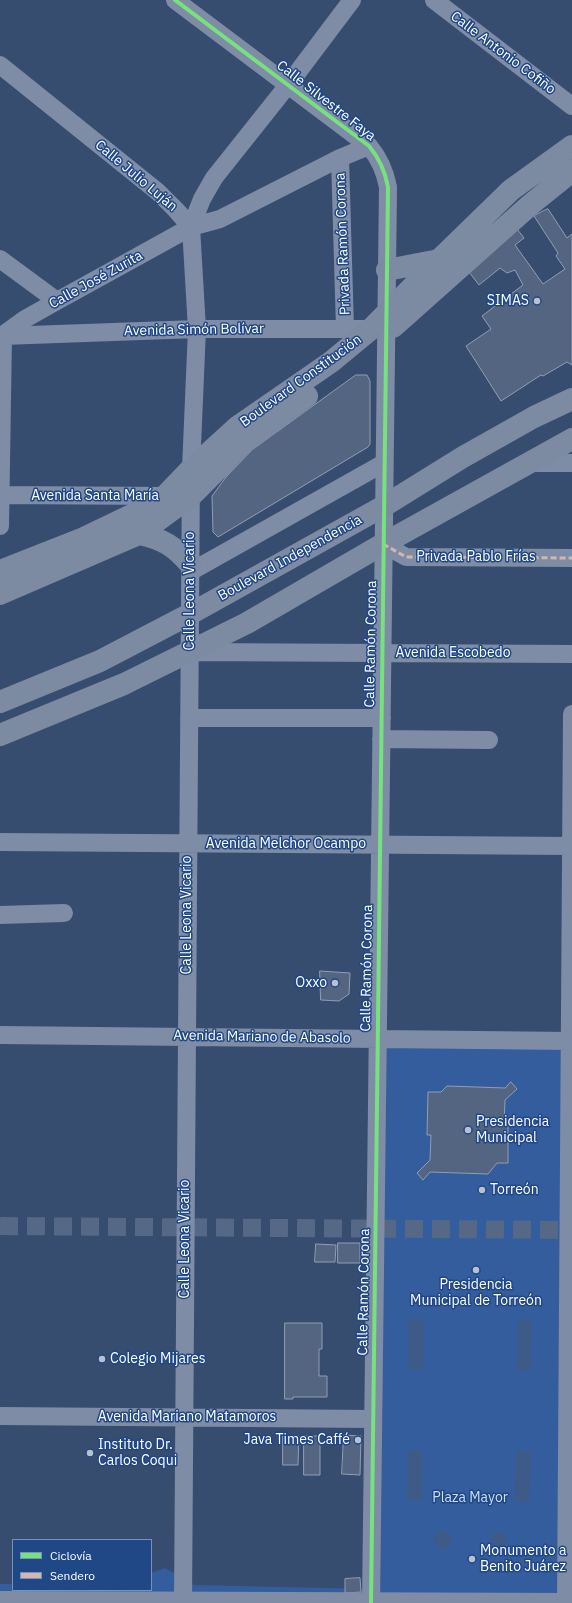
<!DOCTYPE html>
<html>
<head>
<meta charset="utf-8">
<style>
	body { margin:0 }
	#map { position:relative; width:572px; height:1603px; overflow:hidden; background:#374d6f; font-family:"IBM Plex Sans",sans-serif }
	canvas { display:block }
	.legend { position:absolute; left:12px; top:1539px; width:140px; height:52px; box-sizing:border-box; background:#204786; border:1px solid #7991b6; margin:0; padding:5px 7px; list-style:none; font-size:12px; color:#fff }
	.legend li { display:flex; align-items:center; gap:8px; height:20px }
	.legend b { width:20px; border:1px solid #7991b6 }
</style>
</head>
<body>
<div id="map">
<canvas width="572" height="1603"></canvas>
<ul class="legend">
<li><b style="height:5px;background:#77e17e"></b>Ciclovía</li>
<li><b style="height:5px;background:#d1b7ad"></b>Sendero</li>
</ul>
</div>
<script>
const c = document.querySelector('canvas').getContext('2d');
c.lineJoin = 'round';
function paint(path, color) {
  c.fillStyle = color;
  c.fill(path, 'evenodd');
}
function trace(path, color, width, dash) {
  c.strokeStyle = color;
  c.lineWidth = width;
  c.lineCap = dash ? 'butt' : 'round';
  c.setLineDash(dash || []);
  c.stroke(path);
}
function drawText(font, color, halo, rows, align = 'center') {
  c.font = font + ' "IBM Plex Sans",sans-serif';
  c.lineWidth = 3;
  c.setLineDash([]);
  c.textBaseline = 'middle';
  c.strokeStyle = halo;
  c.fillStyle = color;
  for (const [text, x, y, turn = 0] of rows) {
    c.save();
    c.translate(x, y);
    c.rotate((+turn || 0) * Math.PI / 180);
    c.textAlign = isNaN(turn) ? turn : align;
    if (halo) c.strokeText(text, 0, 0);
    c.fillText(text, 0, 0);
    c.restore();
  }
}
const green = new Path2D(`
	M378,1040L570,1041L572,1603H0V1584H13V1590H151V1573L165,1568L194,1585L370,1589Z`);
const water = new Path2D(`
	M409,1319L423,1320V1370H409Z
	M518,1320H532L531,1371H518Z
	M407,1450H422V1501H407Z
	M516,1451L531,1452L529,1502L515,1501Z
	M434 1540a9 9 0 1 1 18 0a9 9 0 1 1-18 0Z
	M491 1540a8 8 0 1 1 16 0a8 8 0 1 1-16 0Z`);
const building = new Path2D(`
	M548,209L567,238L572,234V365L567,362L543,376L541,375L501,401L466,346L491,329L482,316L523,285L515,270L507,273L500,268L479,285L469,272L517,229L524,238L515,245L543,284L565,269L556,256L558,253L534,216Z
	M356,375H367L370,381V444L368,447L218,537L213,532L212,496L226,477L252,450Z
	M320,971L350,973L349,994L339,1001L321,1000Z
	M511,1082L517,1089L505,1100L504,1125H508V1163H497L488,1174L430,1172L423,1180L417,1173L430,1160L431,1135H427L428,1092H441L447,1086L505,1088Z
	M338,1243H360V1263H338Z
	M316,1244L336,1245L335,1262H315Z
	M285,1323H322V1349H319V1376H327V1397H293V1399H285Z
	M344,1435L361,1436L360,1475L342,1474Z
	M283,1436H299L298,1465H283Z
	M304,1436H320V1475H304Z
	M360,1578L361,1592L345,1593V1579Z`);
const minorTunnel = new Path2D(`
	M0,1226L568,1230`);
const minor = new Path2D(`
	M175,0L369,146C380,159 385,171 388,187L371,1603
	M434,0L572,106
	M0,65L158,192L176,210L191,227
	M340,158L345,329
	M0,259L57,301
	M2,336L197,329H378
	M528,463H572
	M0,495L168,496
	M0,526L3,335L25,319L57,301L191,227L220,219L340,158L369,146
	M383,544L406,557L572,558
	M190,572L384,463
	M190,652L572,654
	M189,718H382
	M381,739L489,740
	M0,842L572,846
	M0,915L64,913
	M0,1035L572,1041
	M0,1416L373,1419
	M0,1600L572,1602
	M183,1603L191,469L197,329L191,227L202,199L214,178L288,85L352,0
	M566,1603L572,714`);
const major = new Path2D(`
	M387,270L439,260
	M393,327L530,205L572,171
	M139,534C163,539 174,546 190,564
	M0,571L84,538L136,513L165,496L191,469L237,427L331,362L371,329L439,260L511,190L572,146
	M0,594L139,534L191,496L246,441L307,396
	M0,702L100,661L190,614L384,506L463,457L534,417L572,399
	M0,735L124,684L247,623L383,544L572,439`);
const quiet = new Path2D(`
	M383,544L406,557L572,558`);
const cycleway = new Path2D(`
	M175,0L369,146C380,159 385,171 388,187L371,1603`);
const markers = [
	[537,301,4,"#b9c1cd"],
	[335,983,4,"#b9c1cd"],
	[468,1130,4,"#b9c1cd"],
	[482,1190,4,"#b9c1cd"],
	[476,1270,4,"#b9c1cd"],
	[102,1359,4,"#b9c1cd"],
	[358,1440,4,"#b9c1cd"],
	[90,1453,4,"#b9c1cd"],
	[472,1559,4,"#b9c1cd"]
];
const streetNames = [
	["Calle Antonio Cofiño",503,53,37],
	["Calle Silvestre Faya",326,101,38],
	["Calle Julio Luján",136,176,40],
	["Privada Ramón Corona",343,244,-92],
	["Calle José Zurita",96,280,-29],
	["Avenida Simón Bolívar",194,330,-1],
	["Boulevard Constitución",301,381,-36],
	["Avenida Santa María",95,496],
	["Privada Pablo Frías",476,557],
	["Boulevard Independencia",290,558,-29],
	["Calle Leona Vicario",190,591,-90],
	["Calle Ramón Corona",371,644,-89],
	["Avenida Escobedo",453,653],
	["Avenida Melchor Ocampo",286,844],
	["Calle Leona Vicario",187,915,-90],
	["Calle Ramón Corona",367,968,-89],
	["Avenida Mariano de Abasolo",262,1037,1],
	["Calle Leona Vicario",185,1239,-90],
	["Calle Ramón Corona",364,1292,-89],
	["Avenida Mariano Matamoros",187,1417]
];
const poiNames = [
	["SIMAS",529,301,"right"],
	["Oxxo",327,983,"right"],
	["Presidencia",476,1122],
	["Municipal",476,1138],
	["Torreón",490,1190],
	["Presidencia",476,1285,"center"],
	["Municipal de Torreón",476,1301,"center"],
	["Colegio Mijares",110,1359],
	["Java Times Caffé",350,1440,"right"],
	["Instituto Dr.",98,1445],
	["Carlos Coqui",98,1461],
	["Monumento a",480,1551],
	["Benito Juárez",480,1567]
];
const parkNames = [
	["Plaza Mayor",470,1498]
];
paint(green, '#345d9d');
paint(water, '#3e5a87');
paint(building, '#536580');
trace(building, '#919eb3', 1);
trace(minorTunnel, '#556885', 18, [18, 9]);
trace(minor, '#7e8da5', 18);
trace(major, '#7d8ba2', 22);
trace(quiet, '#d1b7ad', 3, [6, 3]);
trace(cycleway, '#77e17e', 4);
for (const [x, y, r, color] of markers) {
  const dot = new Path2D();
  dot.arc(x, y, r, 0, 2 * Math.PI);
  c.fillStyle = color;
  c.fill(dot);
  trace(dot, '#204786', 1.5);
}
drawText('14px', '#fff', '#204786', streetNames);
drawText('14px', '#fff', '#204786', poiNames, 'left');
drawText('14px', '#cedef7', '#204786', parkNames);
</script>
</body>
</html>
